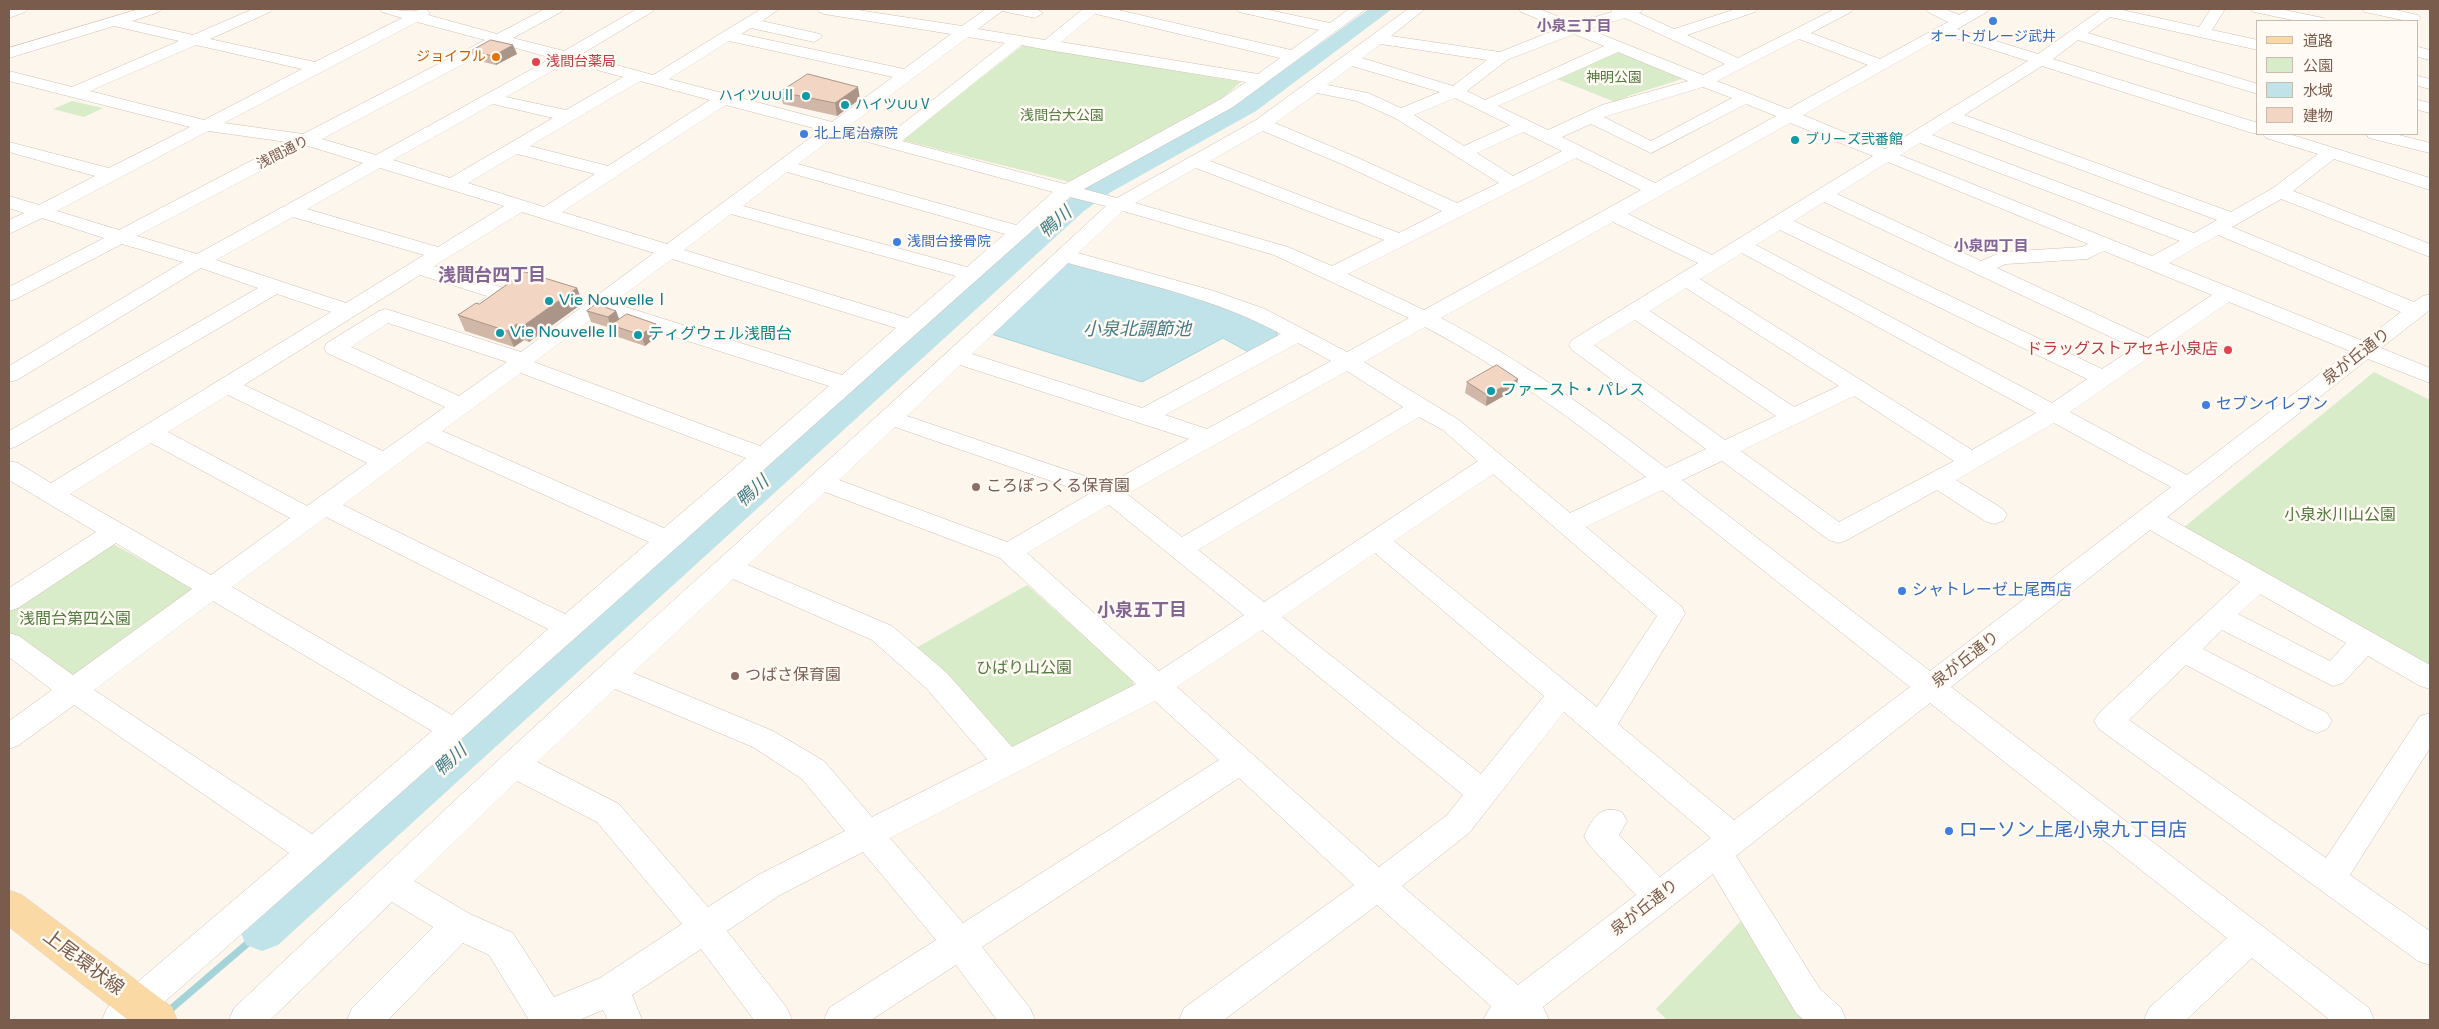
<!DOCTYPE html>
<html>
<head>
<meta charset="utf-8">
<style>
	body { margin:0 }
	#map { position:relative; width:2439px; height:1029px; overflow:hidden; background:#fdf6ec; font-family:"Varela Round","Noto Sans JP",sans-serif }
	canvas { display:block }
	.frame { position:absolute; inset:0; border:10px solid #7a5c4d; pointer-events:none }
	.legend { position:absolute; left:2256px; top:20px; width:162px; height:115px; box-sizing:border-box; background:#fffaf3; border:1px solid #cabbb1; margin:0; padding:6px 9px; list-style:none; font-size:15px; color:#7a5c4d }
	.legend li { display:flex; align-items:center; gap:10px; height:25px }
	.legend b { width:25px; border:1px solid #cabbb1 }
</style>
</head>
<body>
<div id="map">
<canvas width="2439" height="1029"></canvas>
<div class="frame"></div>
<ul class="legend">
<li><b style="height:6px;background:#fbd9a5"></b>道路</li>
<li><b style="height:14px;background:#d8ecc9"></b>公園</li>
<li><b style="height:14px;background:#bfe3e8"></b>水域</li>
<li><b style="height:14px;background:#f3d5c3"></b>建物</li>
</ul>
</div>
<script>
const c = document.querySelector('canvas').getContext('2d');
c.lineJoin = 'round';
function paint(path, color) {
  c.fillStyle = color;
  c.fill(path, 'evenodd');
}
function trace(path, color, width, dash) {
  c.strokeStyle = color;
  c.lineWidth = width;
  c.lineCap = dash ? 'butt' : 'round';
  c.setLineDash(dash || []);
  c.stroke(path);
}
function drawText(font, color, halo, rows, align = 'center') {
  c.font = font + ' "Varela Round","Noto Sans JP",sans-serif';
  c.lineWidth = 5;
  c.setLineDash([]);
  c.textBaseline = 'middle';
  c.strokeStyle = halo;
  c.fillStyle = color;
  for (const [text, x, y, turn = 0] of rows) {
    c.save();
    c.translate(x, y);
    c.rotate((+turn || 0) * Math.PI / 180);
    c.textAlign = isNaN(turn) ? turn : align;
    if (halo) c.strokeText(text, 0, 0);
    c.fillText(text, 0, 0);
    c.restore();
  }
}
const green = new Path2D(`
	M1023,45L1241,82L1218,102L1070,182L901,140Z
	M1620,51L1685,78L1631,95L1615,102L1557,79Z
	M72,101L103,108L84,117L53,109Z
	M2374,372L2430,400V671L2186,534L2183,528Z
	M106,540L200,592L76,681L9,636V605Z
	M1027,585L1133,680L1134,686L1017,747L1009,746L916,648Z
	M1746,916L1804,1011L1812,1020H1667L1656,1009Z`);
const water = new Path2D(`
	M1070,261L1218,303L1277,329V338L1250,353L1223,338L1142,382L988,333Z`);
const stream = new Path2D(`
	M158,1020L262,931`);
const river = new Path2D(`
	M1369,9H1392L1256,111L1111,192L1084,211L278,945L262,951L246,945L240,931L246,917L1066,201L1093,182L1240,101Z`);
const minor = new Path2D(`
	M9,9H28L25,12L9,18Z
	M139,9H162L159,12L132,21L193,35L253,9H272L270,12L210,39L315,62L402,18L382,12L380,9C388,9 409,12 415,11C420,10 422,8 427,10L430,13L428,15L497,34L545,9H563L561,12L513,38L564,51L637,9H654L652,12L580,55L653,75L761,9H779L762,21L820,34L822,37L814,42L751,28L741,34L904,69L951,34L824,14L819,12L817,9H851L962,26L986,9H1036L1043,13L1035,18L1002,11L978,29L1045,40L1083,9H1114L1291,50L1319,30L1239,12L1237,9H1264L1330,23L1349,9H1366L1233,107L1084,189L1117,198L1256,120L1408,9H1425L1391,36L1500,52L1560,28L1521,12L1519,9H1539L1575,23L1612,12L1611,9H1644L1639,13L1674,29L1736,9H1757L1755,12L1687,35L1738,58L1835,9H1853L1851,12L1811,33L1880,59L1948,22L1928,12L1926,9H1945L1959,15L1971,9H1989L1987,12L1957,29L2038,54L2102,9H2118L2199,27L2211,9H2225L2212,30L2258,40V50L2110,17L2088,33L2258,84V94L2078,40L2053,59L2258,123V134H2260L2252,133L2042,66L1964,115L2231,212L2273,188L2318,154L2266,138L2263,134H2289L2430,178V190L2334,159L2293,191L2430,244V257L2281,199L2232,227L2414,302L2423,296L2430,294V310L2381,348L2430,368V383L2368,359L2167,517L2430,665V689L2420,686L2368,656L2343,683L2333,686L2222,630L2203,649L2327,713L2332,721L2327,729L2317,733L2307,729L2186,665L2129,720L2326,858L2420,716L2430,713V748L2350,875L2430,931V965L2418,961L2099,729L2094,721L2099,713L2240,582L2150,530L1951,687L2369,1008L2374,1020H2330L2252,958L2186,1020H2144L2149,1008L2227,938L1930,703L1736,856L1820,989L1841,1008L1846,1020H1804L1796,1013L1713,874L1543,1007L1549,1020H1483L1491,1006L1377,905L1224,1020H1179L1184,1008L1354,885L1239,778L982,947L1030,1008L1035,1020H997L956,965L871,1020H824L829,1008L936,940L863,852L780,895L727,931L787,1008L792,1020H754L701,949L632,995L642,1020H608L603,1010L579,1020H529L489,955L463,943L388,1020H347L352,1008L433,927L392,902L270,1020H229L234,1008C356,894 476,779 600,667C769,514 939,361 1106,206L1070,197C762,471 454,747 144,1020H102L107,1008L289,853L74,705L19,745L9,749V721L52,690L9,657V633L19,636L73,675L192,589L116,543L18,608L9,611V588L96,532L9,480V461L18,463L51,483L331,312L277,294L17,446L9,449V431L258,288L201,268L17,380L9,382V366L183,262L122,244L16,299L9,301V287L104,238L42,218L9,234V220L24,213L9,208V196L39,205L95,176L9,152V142L109,168L190,127L9,81V71L72,87L179,41L114,26L9,58V48ZM1096,13V14L1280,58L1258,74L1061,42ZM1625,18L1725,64L1703,75L1588,29ZM417,22L485,40L303,134L224,123ZM1574,34L1604,46L1485,100L1467,91L1507,60ZM1946,35L2028,61L1885,149L1803,115ZM968,37L1005,43L886,137L848,127ZM1799,39L1868,65L1788,109L1717,81ZM729,41L893,77L832,122L669,79ZM501,44L552,58L376,155L322,139ZM1381,44L1487,60L1453,86L1362,58ZM196,45L302,69L204,120L90,91ZM1021,45L1048,50L1246,82L1221,99L1065,184L902,141ZM1618,52L1688,81L1602,105L1548,130L1498,106ZM568,62L623,77L566,110L506,97ZM1352,66L1440,92L1401,108L1368,93L1327,85ZM640,81L710,100L608,166L530,146ZM1703,87L1732,98L1651,141L1604,117ZM1317,93L1357,101L1395,118L1499,183L1457,203L1356,157L1275,123ZM1455,98L1510,125L1464,146L1414,115ZM493,104L553,118L450,178L393,160ZM1746,104L1776,116L1655,183L1562,137L1591,124L1651,153ZM726,105L821,130L667,244L562,212ZM1952,122L2217,220L2194,233L1932,135ZM1790,123L1873,156L1712,255L1628,214ZM208,131L287,142L119,230L57,211ZM1263,131L1344,165L1442,211L1399,233L1210,161ZM1523,132L1562,151L1513,176L1477,153ZM838,134L1053,192L1016,225L798,164ZM1920,143L2180,241L2152,256L1900,155ZM308,146L363,163L197,254L137,236ZM517,154L595,174L544,207L468,183ZM1576,158L1641,190L1424,310L1348,274ZM1888,162L2088,244L2082,247L2002,252L1981,261L1837,194ZM380,168L504,206L438,247L307,209ZM1196,168L1384,240L1332,266L1288,247L1135,203ZM787,172L1005,234L967,267L743,206ZM1824,202L2134,348L2102,369L1794,221ZM1123,211L1274,255L1409,318L1347,352L1265,309L1214,291L1078,253ZM522,212L654,253L521,352L386,309L379,311L327,343L324,348L327,353L445,407L383,451L244,385L420,275L487,296L471,309L474,313C488,317 505,306 513,294L510,290L434,266ZM731,214L956,276L908,318L684,250ZM293,217L424,255L346,303L216,260ZM1613,222L1698,263L1572,340L1569,345L1572,350L1706,449L1666,468C1594,413 1522,360 1441,318ZM1780,230L2087,379L2052,403L1756,245ZM2218,235L2401,312L2363,341L2169,263ZM2104,251L2212,295L2148,338L1997,268L2006,264L2087,259ZM1742,253L2036,413L1972,450L1700,279ZM672,259L896,328L842,375L613,303ZM1068,263C1140,283 1215,298 1281,334L1142,408L972,354ZM1686,288L1839,386L1794,407L1650,311ZM2229,302L2350,351L2187,475L2070,412ZM600,313L829,386L760,446L534,362ZM1635,320L1776,416L1725,440L1594,345ZM388,323L507,362L459,396L351,347ZM1425,327C1505,369 1576,422 1646,477L1570,513L1459,420L1364,362ZM1298,343L1331,361L1207,429L1165,415ZM960,365L1189,439L1108,484L907,416ZM1347,371L1403,407L1182,537L1127,494ZM521,373L746,458L664,528L442,431ZM228,395L367,463L307,506L168,432ZM1854,396L1954,461L1839,522L1741,451ZM1419,417L1443,430L1478,461L1264,602L1198,550ZM2054,423L2171,487L1930,671L1682,480L1722,461L1829,540L1838,543L1847,540L1937,490L1985,521L1994,524L2003,521L2007,515L2003,509L1956,480ZM895,427L1089,494L1007,542L839,480ZM427,442L649,542L565,614L343,505ZM151,443L290,518L211,575L70,494ZM1493,474L1657,616L1597,707L1394,541ZM1662,490L1910,687L1734,820L1618,724L1685,614L1682,607L1586,527ZM825,492L1000,558L1136,684L1012,747L947,673L892,626L748,565ZM1109,505L1244,615L1159,671L1027,553ZM326,517L548,629L452,715L232,587ZM1375,553L1544,696L1481,774L1282,617ZM733,579L872,640L927,689L987,759L872,817L824,761L773,731L633,673ZM2260,594L2346,643L2330,661L2238,614ZM213,601L432,731L312,834L94,690ZM1262,630L1463,795L1447,815L1379,867L1177,687ZM615,689L753,747L802,779L845,831L758,875L708,907L619,804L537,762ZM1155,701L1219,760L963,923L890,838ZM1564,712L1711,838L1660,877L1619,835L1627,821L1622,812C1600,804 1593,818 1584,836L1589,845L1636,895L1518,985L1402,886L1469,833ZM517,781L597,822L682,924L600,978L554,997L513,933L470,914L414,881Z
	M2251,9H2280L2323,18L2326,21H2297L2254,12Z
	M2362,9H2391L2418,15L2421,18L2418,21H2407L2365,12Z
	M2418,47L2430,50V60L2418,57Z
	M2418,76L2430,79V89L2418,86Z
	M2418,100L2430,103V113L2418,110Z
	M2366,134H2395L2430,143V153L2369,138Z`);
const major = new Path2D(`
	M9,890L22,895L172,1007L177,1020H128L9,927Z`);
const wall = new Path2D(`
	M513,45L517,54L496,65L475,60L471,51Z
	M780,92L860,99L837,116L783,104Z
	M577,288L583,303L529,342L524,340L514,347L465,331L458,315L479,304Z
	M587,311H616L619,320L656,324L660,334L645,346L615,336L612,327L611,328L591,322Z
	M1467,382L1516,389L1486,406L1465,393Z`);
const shadedWall = new Path2D(`
	M513,45L517,54L496,65L493,56Z
	M858,87L860,99L837,116L835,103Z
	M577,288L583,303L529,342L523,326Z
	M616,311L620,321L611,325L612,327L611,328L608,317Z
	M517,324L524,340L514,347L507,331Z
	M656,324L660,334L645,346L641,335Z
	M1518,379L1516,389L1486,406L1487,395Z`);
const building = new Path2D(`
	M491,40L513,45L493,56L471,51Z
	M808,74L858,87L835,103L780,92Z
	M525,272L577,288L523,326L517,324L507,331L458,315L476,303L479,304Z
	M596,304L616,311L608,317L587,311Z
	M627,314L656,324L641,335L611,325Z
	M1497,365L1518,379L1487,395L1467,382Z`);
const markers = [
	[1993,21,5,"#3f7fe0"],
	[496,57,5,"#e8710a"],
	[536,62,5,"#e0444e"],
	[806,96,5,"#0f9aa8"],
	[845,105,5,"#0f9aa8"],
	[804,134,5,"#3f7fe0"],
	[1795,140,5,"#0f9aa8"],
	[897,242,5,"#3f7fe0"],
	[549,301,5,"#0f9aa8"],
	[500,333,5,"#0f9aa8"],
	[638,335,5,"#0f9aa8"],
	[2228,350,5,"#e0444e"],
	[1491,391,5,"#0f9aa8"],
	[2206,405,5,"#3f7fe0"],
	[976,487,5,"#8d6e63"],
	[1902,591,5,"#3f7fe0"],
	[735,676,5,"#8d6e63"],
	[1949,831,5,"#3f7fe0"]
];
const farShopnames = [
	["オートガレージ武井",1993,37,"center"],
	["北上尾治療院",814,134],
	["浅間台接骨院",907,242]
];
const farFoodnames = [
	["ジョイフル",486,57]
];
const farHealthnames = [
	["浅間台薬局",546,62]
];
const farParknames = [
	["神明公園",1614,78],
	["浅間台大公園",1062,116]
];
const farCulturenames = [
	["ハイツUUⅡ",796,96,"right"],
	["ハイツUUⅤ",855,105],
	["ブリーズ弐番館",1805,140]
];
const farStreetnames = [
	["浅間通り",283,153,-27]
];
const farNeighbourhoodnames = [
	["小泉三丁目",1574,27],
	["小泉四丁目",1991,247]
];
const cultureNames = [
	["Vie NouvelleⅠ",559,301],
	["Vie NouvelleⅡ",510,333],
	["ティグウェル浅間台",648,335],
	["ファースト・パレス",1501,391]
];
const healthNames = [
	["ドラッグストアセキ小泉店",2218,350]
];
const streetNames = [
	["泉が丘通り",2357,357,-38],
	["泉が丘通り",1966,660,-38],
	["泉が丘通り",1645,908,-38]
];
const shopNames = [
	["セブンイレブン",2216,405],
	["シャトレーゼ上尾西店",1912,591]
];
const educationNames = [
	["ころぽっくる保育園",986,487],
	["つばさ保育園",745,676]
];
const parkNames = [
	["小泉氷川山公園",2340,516],
	["浅間台第四公園",75,620],
	["ひばり山公園",1024,669]
];
const waterNames = [
	["鴨川",1056,223,-41],
	["小泉北調節池",1137,330],
	["鴨川",753,492,-42],
	["鴨川",451,761,-42]
];
const neighbourhoodNames = [
	["浅間台四丁目",492,276],
	["小泉五丁目",1142,611]
];
const nearShopnames = [
	["ローソン上尾小泉九丁目店",1959,831]
];
const nearStreetnames = [
	["上尾環状線",83,963,37]
];
paint(green, '#d8ecc9');
paint(water, '#bfe3e8');
trace(water, '#a5d3da', 1);
trace(stream, '#a5d3da', 7);
paint(river, '#bfe3e8');
trace(minor, '#d1beb0', 1);
trace(major, '#dad1cd', 1);
paint(minor, '#fff');
paint(major, '#fbd9a5');
paint(wall, '#d1b7a8');
paint(shadedWall, '#aa9588');
paint(building, '#f3d5c3');
trace(building, '#aa9588', 1);
for (const [x, y, r, color] of markers) {
  const dot = new Path2D();
  dot.arc(x, y, r, 0, 2 * Math.PI);
  c.fillStyle = color;
  c.fill(dot);
  trace(dot, '#fffaf3', 2);
}
drawText('14px', '#366cbe', '#fffaf3', farShopnames, 'left');
drawText('14px', '#c56008', '#fffaf3', farFoodnames, 'right');
drawText('14px', '#be3a42', '#fffaf3', farHealthnames, 'left');
drawText('14px', '#537a41', '#fffaf3', farParknames);
drawText('14px', '#0d838f', '#fffaf3', farCulturenames, 'left');
drawText('14px', '#7a5c4d', '#fffaf3', farStreetnames);
drawText('bold 15px', '#846695', '#fffaf3', farNeighbourhoodnames);
drawText('16px', '#0d838f', '#fffaf3', cultureNames, 'left');
drawText('16px', '#be3a42', '#fffaf3', healthNames, 'right');
drawText('16px', '#7a5c4d', '#fffaf3', streetNames);
drawText('16px', '#366cbe', '#fffaf3', shopNames, 'left');
drawText('16px', '#785e54', '#fffaf3', educationNames, 'left');
drawText('16px', '#537a41', '#fffaf3', parkNames);
drawText('italic 18px', '#437c86', '#fffaf3', waterNames);
drawText('bold 18px', '#846695', '#fffaf3', neighbourhoodNames);
drawText('19px', '#366cbe', '#fffaf3', nearShopnames, 'left');
drawText('19px', '#7a5c4d', '#fffaf3', nearStreetnames);
</script>
</body>
</html>
